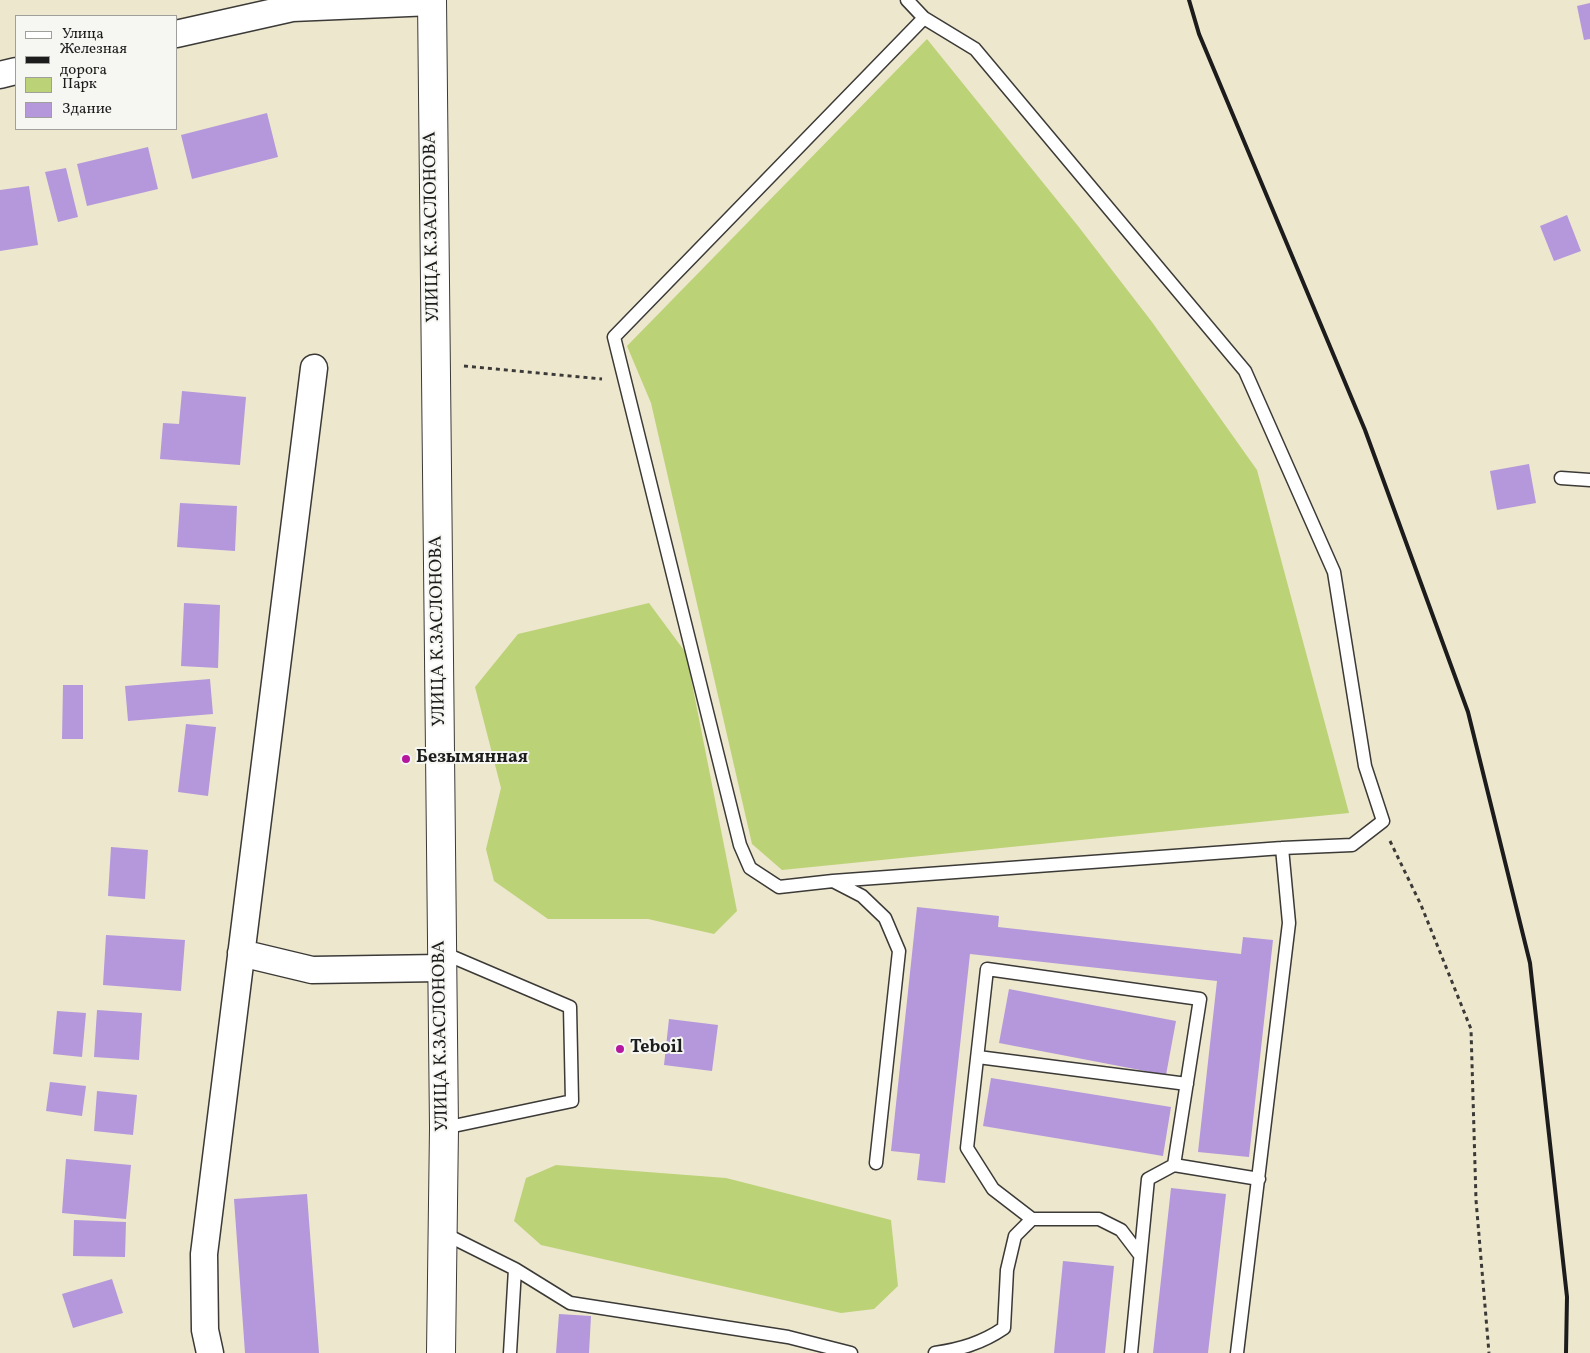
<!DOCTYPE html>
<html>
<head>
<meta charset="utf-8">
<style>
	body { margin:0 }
	#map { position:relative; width:1590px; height:1353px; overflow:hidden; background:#ede7ce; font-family:Vollkorn,serif }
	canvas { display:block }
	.legend { position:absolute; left:15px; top:15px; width:162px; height:115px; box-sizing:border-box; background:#f6f6f2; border:1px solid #9f9f9c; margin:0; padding:6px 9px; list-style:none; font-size:15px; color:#1c1c1c }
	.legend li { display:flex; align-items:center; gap:10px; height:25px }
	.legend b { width:25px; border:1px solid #9f9f9c }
</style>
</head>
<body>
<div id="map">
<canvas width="1590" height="1353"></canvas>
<ul class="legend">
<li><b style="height:6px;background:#fff"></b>Улица</li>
<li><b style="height:6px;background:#1c1c1c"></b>Железная дорога</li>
<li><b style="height:14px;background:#bcd277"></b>Парк</li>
<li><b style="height:14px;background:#b498db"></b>Здание</li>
</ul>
</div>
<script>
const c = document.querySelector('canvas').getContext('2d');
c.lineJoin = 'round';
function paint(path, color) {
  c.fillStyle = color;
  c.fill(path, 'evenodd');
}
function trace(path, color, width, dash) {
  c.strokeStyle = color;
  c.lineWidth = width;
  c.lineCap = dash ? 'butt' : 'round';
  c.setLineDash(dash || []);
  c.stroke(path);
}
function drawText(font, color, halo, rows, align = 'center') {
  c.font = font + ' Vollkorn,serif';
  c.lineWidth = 4;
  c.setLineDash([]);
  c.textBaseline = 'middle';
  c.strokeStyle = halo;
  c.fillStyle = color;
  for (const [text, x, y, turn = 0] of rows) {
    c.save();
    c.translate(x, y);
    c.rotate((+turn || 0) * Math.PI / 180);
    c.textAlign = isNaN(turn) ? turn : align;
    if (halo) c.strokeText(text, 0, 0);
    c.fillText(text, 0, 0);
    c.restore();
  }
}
const green = new Path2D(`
	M927,39L1078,226L1152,322L1257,470L1349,813L782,870L752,844L651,403L627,346Z
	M649,603L686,653L737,911L714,934L648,919H548L494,881L486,849L501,788L475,687L518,634Z
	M556,1165L726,1178L891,1220L898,1286L874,1309L841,1313L541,1245L514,1221L526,1178Z`);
const building = new Path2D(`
	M1590,3V39L1584,40L1577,6Z
	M267,113L278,157L192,179L181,135Z
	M148,147L158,189L87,206L77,164Z
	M66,168L78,217L58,222L45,172Z
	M29,186L38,245L0,251V190Z
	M1567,215L1581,251L1554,261L1540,226Z
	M182,391L246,397L240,465L160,459L163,423L179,424Z
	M1529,464L1536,503L1497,510L1490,471Z
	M180,503L237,506L235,551L177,547Z
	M184,603L220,605L218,668L181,666Z
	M210,679L213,714L128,721L125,686Z
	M63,685H83V739H62Z
	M186,724L216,727L208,796L178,792Z
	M111,847L148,850L145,899L108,896Z
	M917,907L999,916L998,927L1241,954L1243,937L1273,940L1249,1157L1198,1152L1217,981L970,954L945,1183L917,1180L920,1154L891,1151Z
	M106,935L185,940L181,991L103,985Z
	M1009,989L1176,1021L1166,1075L999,1043Z
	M97,1010L142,1013L139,1060L94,1057Z
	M57,1011L86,1013L82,1057L53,1054Z
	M669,1019L718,1025L712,1071L664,1065Z
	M991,1078L1171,1107L1163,1156L983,1126Z
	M50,1082L86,1086L82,1116L46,1111Z
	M97,1091L137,1095L133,1135L94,1131Z
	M66,1159L131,1165L126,1219L62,1213Z
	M1171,1188L1226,1194L1208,1353H1153Z
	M307,1194L319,1353H245L234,1199Z
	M74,1220L126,1222L125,1257L73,1256Z
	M1063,1261L1114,1266L1105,1353H1054Z
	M112,1279L123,1313L73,1328L62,1294Z
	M559,1314L591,1316L589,1353H556Z`);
const path = new Path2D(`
	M464,366L602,379
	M1390,841L1421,905L1471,1029L1476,1200L1489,1353`);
const service = new Path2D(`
	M907,0L924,18L975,49L1245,371L1334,572L1365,766L1383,821L1352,845L1282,848L833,881L779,887L750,868L740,845L614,337L924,18
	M1561,478L1590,480
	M833,881L862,896L885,918L899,951L876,1163
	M441,952L570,1007L572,1101L444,1128
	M978,1057L1187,1084
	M443,1233L515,1269L510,1353
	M1140,1255L1121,1230L1099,1219H1032L993,1189L967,1148L987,969L1200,999L1174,1165
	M515,1269L570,1303L788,1337L851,1353
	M935,1353C961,1349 982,1343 1004,1328L1007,1270L1015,1236L1032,1219
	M1131,1353L1148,1179L1174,1165L1259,1179
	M1237,1353L1289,923L1282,848`);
const minor = new Path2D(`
	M176,34L292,8L432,2
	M0,75L16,71
	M241,953L312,970L440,968
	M210,1353L205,1330L204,1254L314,368`);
const tertiary = new Path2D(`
	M432,0L444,1128L441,1353`);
const rail = new Path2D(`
	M1189,0L1199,34L1365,430L1468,712L1530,963L1567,1297L1566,1353`);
const markers = [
	[406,759,5,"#b5179e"],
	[620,1049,5,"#b5179e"]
];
const streetNames = [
	["УЛИЦА К.ЗАСЛОНОВА",433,227,-91],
	["УЛИЦА К.ЗАСЛОНОВА",439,631,-91],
	["УЛИЦА К.ЗАСЛОНОВА",442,1036,-91]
];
const poiNames = [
	["Безымянная",416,759],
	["Teboil",630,1049]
];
paint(green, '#bcd277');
paint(building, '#b498db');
trace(service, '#3b3a37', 15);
trace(minor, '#3b3a37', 29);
trace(tertiary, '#3b3a37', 30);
trace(path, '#3b3a37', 3, [4, 4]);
trace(service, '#fff', 12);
trace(minor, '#fff', 26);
trace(tertiary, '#fff', 28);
trace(rail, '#1c1c1c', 4);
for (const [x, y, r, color] of markers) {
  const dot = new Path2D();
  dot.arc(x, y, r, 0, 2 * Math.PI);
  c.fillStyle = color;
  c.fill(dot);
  trace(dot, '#f6f6f2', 2);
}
drawText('18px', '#1c1c1c', '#f6f6f2', streetNames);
drawText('bold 18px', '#1c1c1c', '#f6f6f2', poiNames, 'left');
</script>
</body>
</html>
